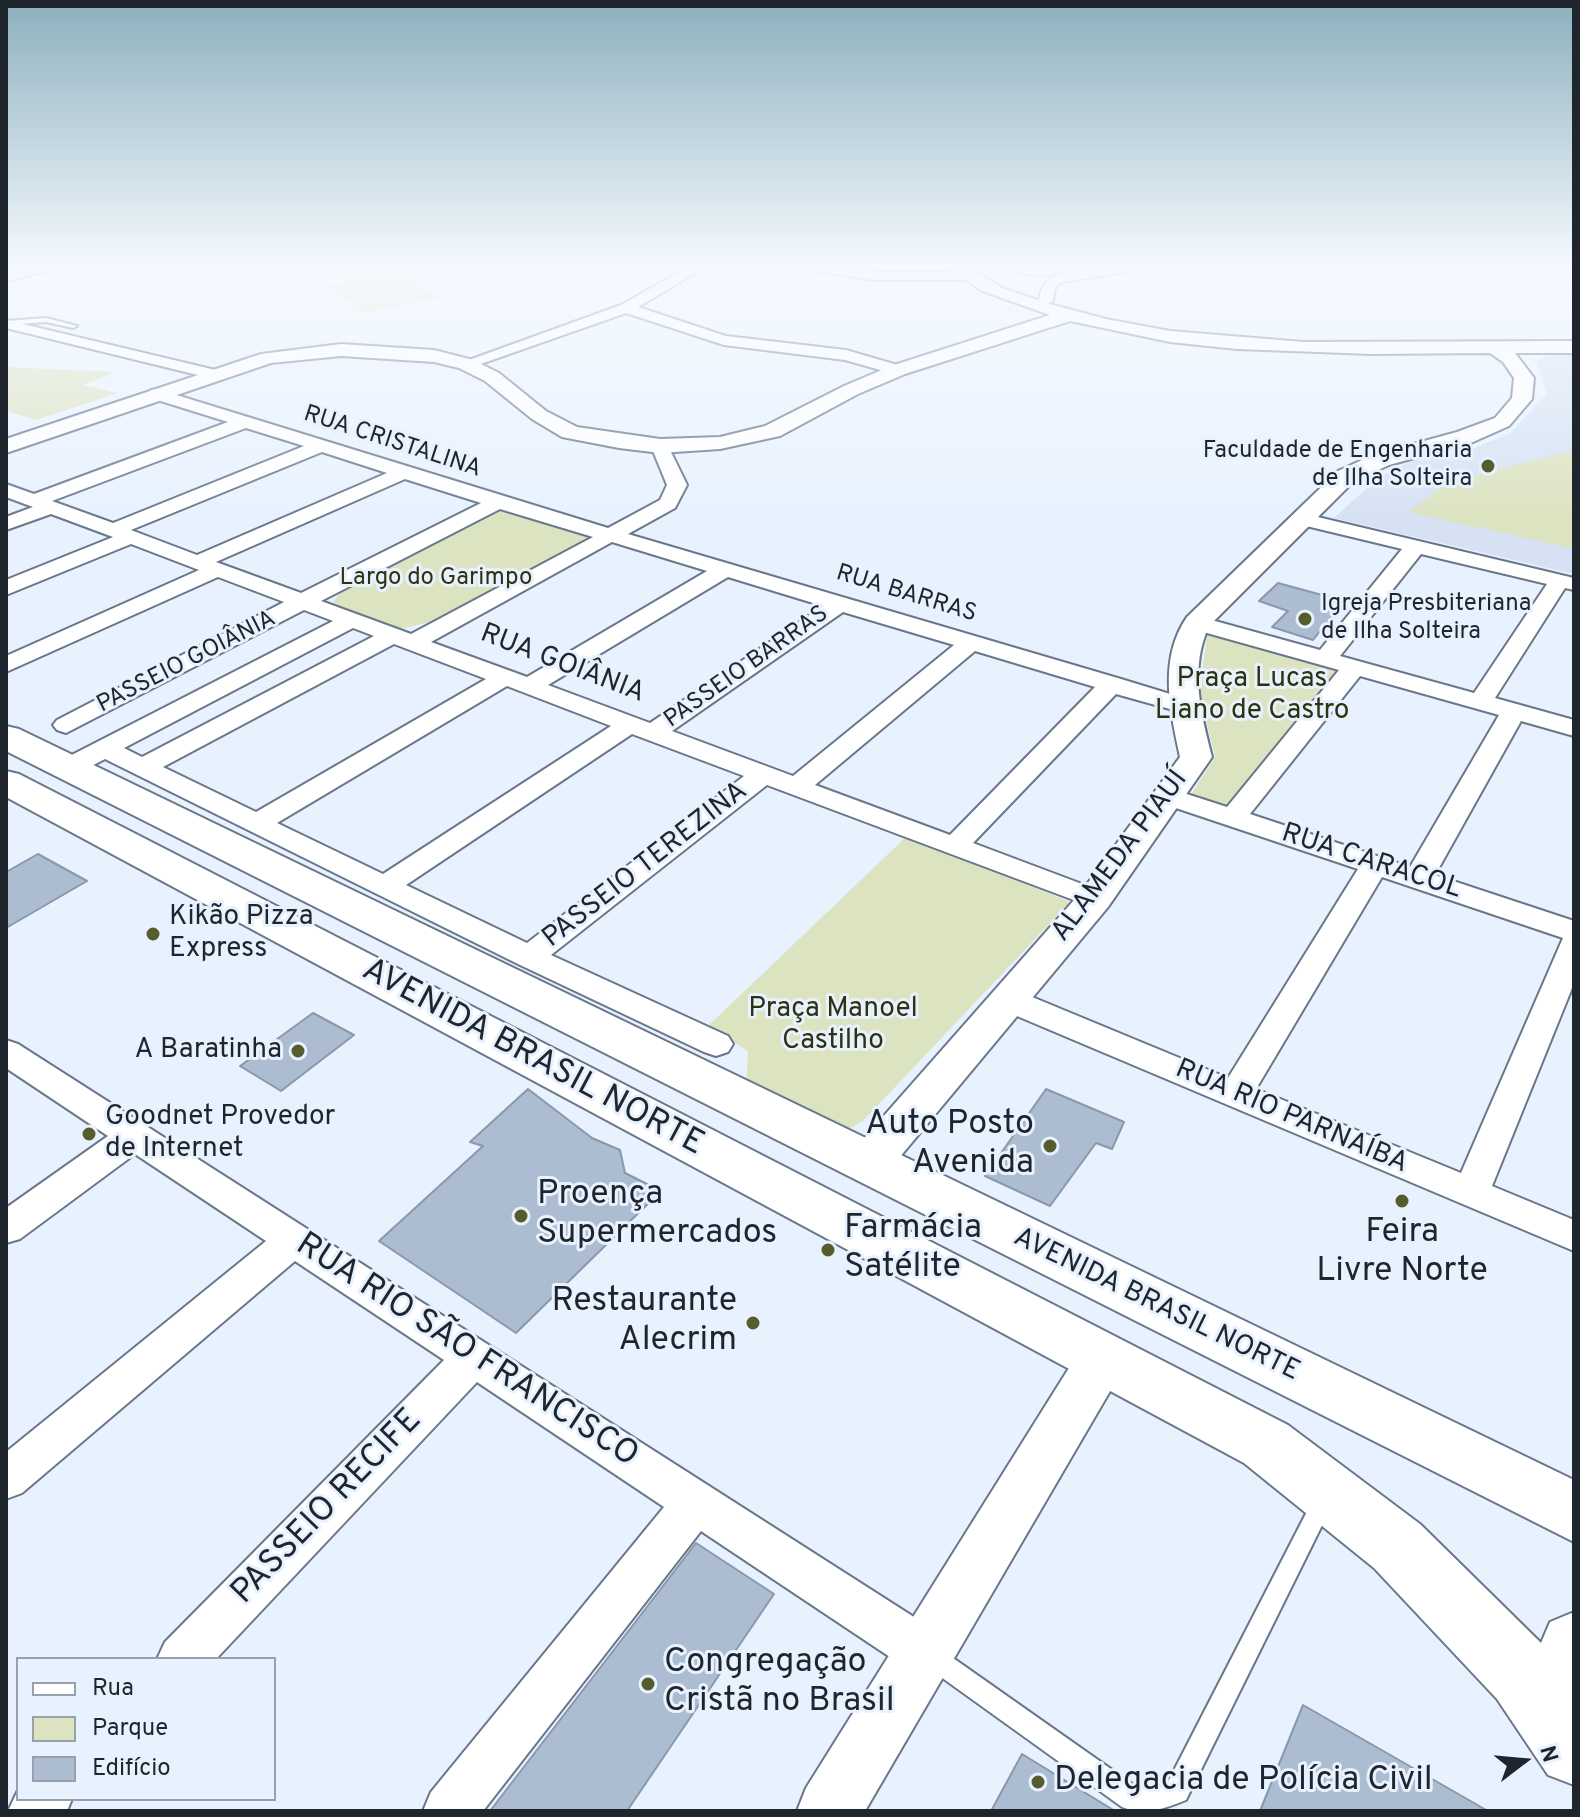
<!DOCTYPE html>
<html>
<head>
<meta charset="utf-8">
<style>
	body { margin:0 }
	#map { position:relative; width:1580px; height:1817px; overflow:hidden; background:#e8f2ff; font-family:Overpass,sans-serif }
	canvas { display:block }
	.frame { position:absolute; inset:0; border:8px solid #1f252d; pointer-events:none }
	.legend { position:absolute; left:16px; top:1657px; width:260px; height:144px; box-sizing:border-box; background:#e8f2ff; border:2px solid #98a0ab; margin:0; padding:10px 14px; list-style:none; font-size:24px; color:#1f252d }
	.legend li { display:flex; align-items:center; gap:16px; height:40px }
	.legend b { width:40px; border:2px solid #98a0ab }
	.north { position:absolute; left:1484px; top:1721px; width:80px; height:80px; -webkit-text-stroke:6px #e8f2ff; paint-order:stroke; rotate:74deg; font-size:22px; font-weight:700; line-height:32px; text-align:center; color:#1f252d }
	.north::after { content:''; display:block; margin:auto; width:28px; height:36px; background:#1f252d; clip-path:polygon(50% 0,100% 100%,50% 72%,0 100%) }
</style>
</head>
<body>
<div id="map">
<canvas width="1580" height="1817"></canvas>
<div class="frame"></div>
<ul class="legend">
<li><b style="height:10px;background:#fff"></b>Rua</li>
<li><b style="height:22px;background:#dce3c0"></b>Parque</li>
<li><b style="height:22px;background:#acbcd1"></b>Edifício</li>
</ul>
<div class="north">N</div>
</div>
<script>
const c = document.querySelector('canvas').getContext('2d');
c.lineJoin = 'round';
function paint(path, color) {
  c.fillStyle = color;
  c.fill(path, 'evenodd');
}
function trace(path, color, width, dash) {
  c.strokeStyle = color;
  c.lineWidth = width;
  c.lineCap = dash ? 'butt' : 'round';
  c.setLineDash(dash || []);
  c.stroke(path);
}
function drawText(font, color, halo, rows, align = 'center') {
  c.font = font + ' Overpass,sans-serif';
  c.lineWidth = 6;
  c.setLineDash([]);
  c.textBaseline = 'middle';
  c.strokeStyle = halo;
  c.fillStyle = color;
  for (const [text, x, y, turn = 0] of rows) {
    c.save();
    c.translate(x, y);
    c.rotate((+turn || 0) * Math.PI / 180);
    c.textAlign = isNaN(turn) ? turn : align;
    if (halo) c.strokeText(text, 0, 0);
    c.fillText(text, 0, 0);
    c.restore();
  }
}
const built = new Path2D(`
	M1550,355H1574V574L1334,518L1379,477L1414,460L1474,448L1509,434L1547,394L1536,361Z`);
const green = new Path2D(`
	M397,273L440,298L366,312L325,285Z
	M6,367L115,372L83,385L118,393L36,420L6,411Z
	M1574,450V549L1409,512L1447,483Z
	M499,505L599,536L453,616L397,630L331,605L353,576Z
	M1208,631L1340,669L1231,809L1190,796L1215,757L1199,691Z
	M907,836L1070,902L863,1121L843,1132L746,1086L748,1051L708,1026Z`);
const building = new Path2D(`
	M1278,583L1344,601L1313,640L1272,627L1288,611L1259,601Z
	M38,854L87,881L6,928V872Z
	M313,1013L354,1035L281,1091L240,1066Z
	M528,1089L592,1138L620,1150L625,1173L661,1191L516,1333L379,1241L483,1146L470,1142Z
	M1046,1089L1124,1122L1112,1149L1096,1143L1050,1206L985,1176Z
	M696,1543L774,1594L627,1811H490Z
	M1303,1705L1488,1811H1260Z
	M1022,1754L1115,1811H991Z`);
const service = new Path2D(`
	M46,318L77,326L73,328L46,322L6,325V321Z
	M1322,1493L1329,1496L1333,1503L1186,1800C1164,1809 1145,1816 1122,1807L927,1667L923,1659L927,1651L935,1647L943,1651L1135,1786L1154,1789L1168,1782L1315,1496Z`);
const minor = new Path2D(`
	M688,267H705L638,307L726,336L846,350L904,367L906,370L898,375L845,360L724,345L626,313L472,367L466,369L458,364L621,305Z
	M811,267H844L873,272H968L975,276L968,280H873L818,271Z
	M1006,267H1082L1078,271L1139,267L1132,271L1061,282L1055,288L1053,301L1046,305L1039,301C1042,279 1052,276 1072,272C1052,274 1023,279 1006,267Z
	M6,320L224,372L226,375L218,380L6,328Z
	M157,389L608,528L660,500L667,485L651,446L660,441L666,442L687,485L675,508L628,534L1121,679L1193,701L1196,706L1193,711L1184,713L1116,694L973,843L1106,893L1110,899L1106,905L1095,908L767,785L551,955L728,1036L733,1044L728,1052L716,1056L704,1052L518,964L105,759L76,774H58L54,768L58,762L333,621L304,610L66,733L57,730L53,725L57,720L284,602L218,577L6,672V656L199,570L131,544L6,595V580L113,537L51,514L6,530V517L33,507L6,497V484L34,494L228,422L151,398L149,394L151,390ZM246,428L304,446L113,523L52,501ZM322,452L387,473L197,555L131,530ZM405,479L481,503L301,593L216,562ZM500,509L593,537L411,634L321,601ZM612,542L707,571L527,677L431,642ZM728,577L823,606L650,723L548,685ZM843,612L954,645L793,776L672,731ZM353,628L374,636L142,757L124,748ZM394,644L486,679L256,812L163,767ZM975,651L1095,687L950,835L815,785ZM507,686L611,726L383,874L277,823ZM632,734L744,776L527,943L406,885Z
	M1305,514L1574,578V590L1565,588L1495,698L1574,720V736L1521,721L1435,875L1574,921V983L1492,1186L1574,1220V1251L998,1008L993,1000L998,992L1009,989L1020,992L1228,1078L1358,869L1158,802L1154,796L1158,790L1168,788L1227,807L1339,670L1189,628L1186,623L1189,618L1197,616L1320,650L1402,549L1298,524L1295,520L1298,516ZM1421,554L1547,584L1474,693L1340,656ZM1360,676L1499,715L1410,867L1250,814ZM1382,877L1563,938L1461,1173L1256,1089Z
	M6,1040L18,1044L942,1635L950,1652L942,1669L925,1677L908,1669L701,1531L483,1811H423L431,1792L664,1507L477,1382L216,1659H157L165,1642L444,1360L295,1261L22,1493L6,1499V1452L266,1241L135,1154L20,1239L6,1243V1208L108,1136L6,1068Z
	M18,1790V1799H72L67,1811H8Z`);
const tertiary = new Path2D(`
	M23,267H53L51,270L6,281V271Z
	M950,267H968L1002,288L1046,303L1106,319L1170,331L1304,342L1574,341V353H1515L1534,378L1532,399L1509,426L1473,442L1389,465L1354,481L1209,626C1189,669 1201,714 1212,757L1108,907L884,1176L868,1180L852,1176L846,1164L852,1152L1082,891L1180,757C1170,710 1158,659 1187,617L1338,471L1373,455L1457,432L1495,418L1512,398L1514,378L1503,362L1490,353L1372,354L1237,349L1170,342L1070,321L905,374L858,394L780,436L720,449L660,453L619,448L562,437L532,419L485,381L459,368L434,362L341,356L271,363L6,453V439L261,354L341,344L434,350L473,360L499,373L546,411L577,427L660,439L720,437L765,426L844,386L891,366L1050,315L980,290Z
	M1102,1338L1120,1344L1127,1359L1120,1374L865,1811H797L806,1788L1084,1344Z`);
const secondary = new Path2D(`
	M6,726L19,729L1574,1480V1542L6,751Z
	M6,771L19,774L1288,1425L1420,1524L1541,1643L1550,1622L1574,1612V1785L1548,1775L1497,1699L1374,1568L1244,1463L6,797Z`);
const markers = [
	[1488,466,8,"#565d2c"],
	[1305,619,8,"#565d2c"],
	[153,934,8,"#565d2c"],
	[298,1051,8,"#565d2c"],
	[89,1134,8,"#565d2c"],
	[1050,1146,8,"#565d2c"],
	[1402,1201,8,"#565d2c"],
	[521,1216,8,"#565d2c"],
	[828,1250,8,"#565d2c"],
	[753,1323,8,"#565d2c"],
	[648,1684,8,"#565d2c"],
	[1038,1782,8,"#565d2c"]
];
const farStreetnames = [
	["RUA CRISTALINA",392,443,18],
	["RUA BARRAS",906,595,17],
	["PASSEIO GOIÂNIA",187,663,-27],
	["PASSEIO BARRAS",747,668,-35]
];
const farPoinames = [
	["Faculdade de Engenharia",1472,452],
	["de Ilha Solteira",1472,480],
	["Igreja Presbiteriana",1321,605,"left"],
	["de Ilha Solteira",1321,633,"left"]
];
const farParknames = [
	["Largo do Garimpo",436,579]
];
const streetNames = [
	["RUA GOIÂNIA",562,665,21],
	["ALAMEDA PIAUÍ",1121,857,-53],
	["RUA CARACOL",1371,863,18],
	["PASSEIO TEREZINA",646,866,-38],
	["RUA RIO PARNAÍBA",1291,1118,23],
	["AVENIDA BRASIL NORTE",1156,1306,26]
];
const parkNames = [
	["Praça Lucas",1252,680],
	["Liano de Castro",1252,712],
	["Praça Manoel",833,1010],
	["Castilho",833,1042]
];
const poiNames = [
	["Kikão Pizza",169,918],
	["Express",169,950],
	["A Baratinha",282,1051,"right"],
	["Goodnet Provedor",105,1118],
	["de Internet",105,1150]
];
const nearStreetnames = [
	["AVENIDA BRASIL NORTE",532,1059,28],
	["RUA RIO SÃO FRANCISCO",466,1352,33],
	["PASSEIO RECIFE",328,1508,-46]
];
const nearPoinames = [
	["Auto Posto",1034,1126,"right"],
	["Avenida",1034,1165,"right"],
	["Proença",537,1196],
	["Supermercados",537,1235],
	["Farmácia",844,1230],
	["Satélite",844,1269],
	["Feira",1402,1234,"center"],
	["Livre Norte",1402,1273,"center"],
	["Restaurante",737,1303,"right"],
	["Alecrim",737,1342,"right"],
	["Congregação",664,1664],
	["Cristã no Brasil",664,1703],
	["Delegacia de Polícia Civil",1054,1782]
];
paint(built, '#d6e2f3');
paint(green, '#dce3c0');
paint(building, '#acbcd1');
trace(building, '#8998ac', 2);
trace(service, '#69778a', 4);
trace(minor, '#69778a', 4);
trace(tertiary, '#69778a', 4);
trace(secondary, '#69778a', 4);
paint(service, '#fff');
paint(minor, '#fff');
paint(tertiary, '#fff');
paint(secondary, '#fff');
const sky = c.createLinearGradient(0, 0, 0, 521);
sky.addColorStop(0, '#8cb0bd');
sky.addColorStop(0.51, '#f5f9ff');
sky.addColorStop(1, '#f5f9ff00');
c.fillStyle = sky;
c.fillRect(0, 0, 1580, 521);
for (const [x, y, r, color] of markers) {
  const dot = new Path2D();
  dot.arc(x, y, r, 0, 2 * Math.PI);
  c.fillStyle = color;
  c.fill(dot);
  trace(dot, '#e8f2ff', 3);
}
drawText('24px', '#1f252d', '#e8f2ff', farStreetnames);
drawText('24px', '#1f252d', '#e8f2ff', farPoinames, 'right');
drawText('24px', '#2e330f', '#e8f2ff', farParknames);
drawText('28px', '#1f252d', '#e8f2ff', streetNames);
drawText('28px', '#2e330f', '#e8f2ff', parkNames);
drawText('28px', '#1f252d', '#e8f2ff', poiNames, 'left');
drawText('34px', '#1f252d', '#e8f2ff', nearStreetnames);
drawText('34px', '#1f252d', '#e8f2ff', nearPoinames, 'left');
</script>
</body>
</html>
